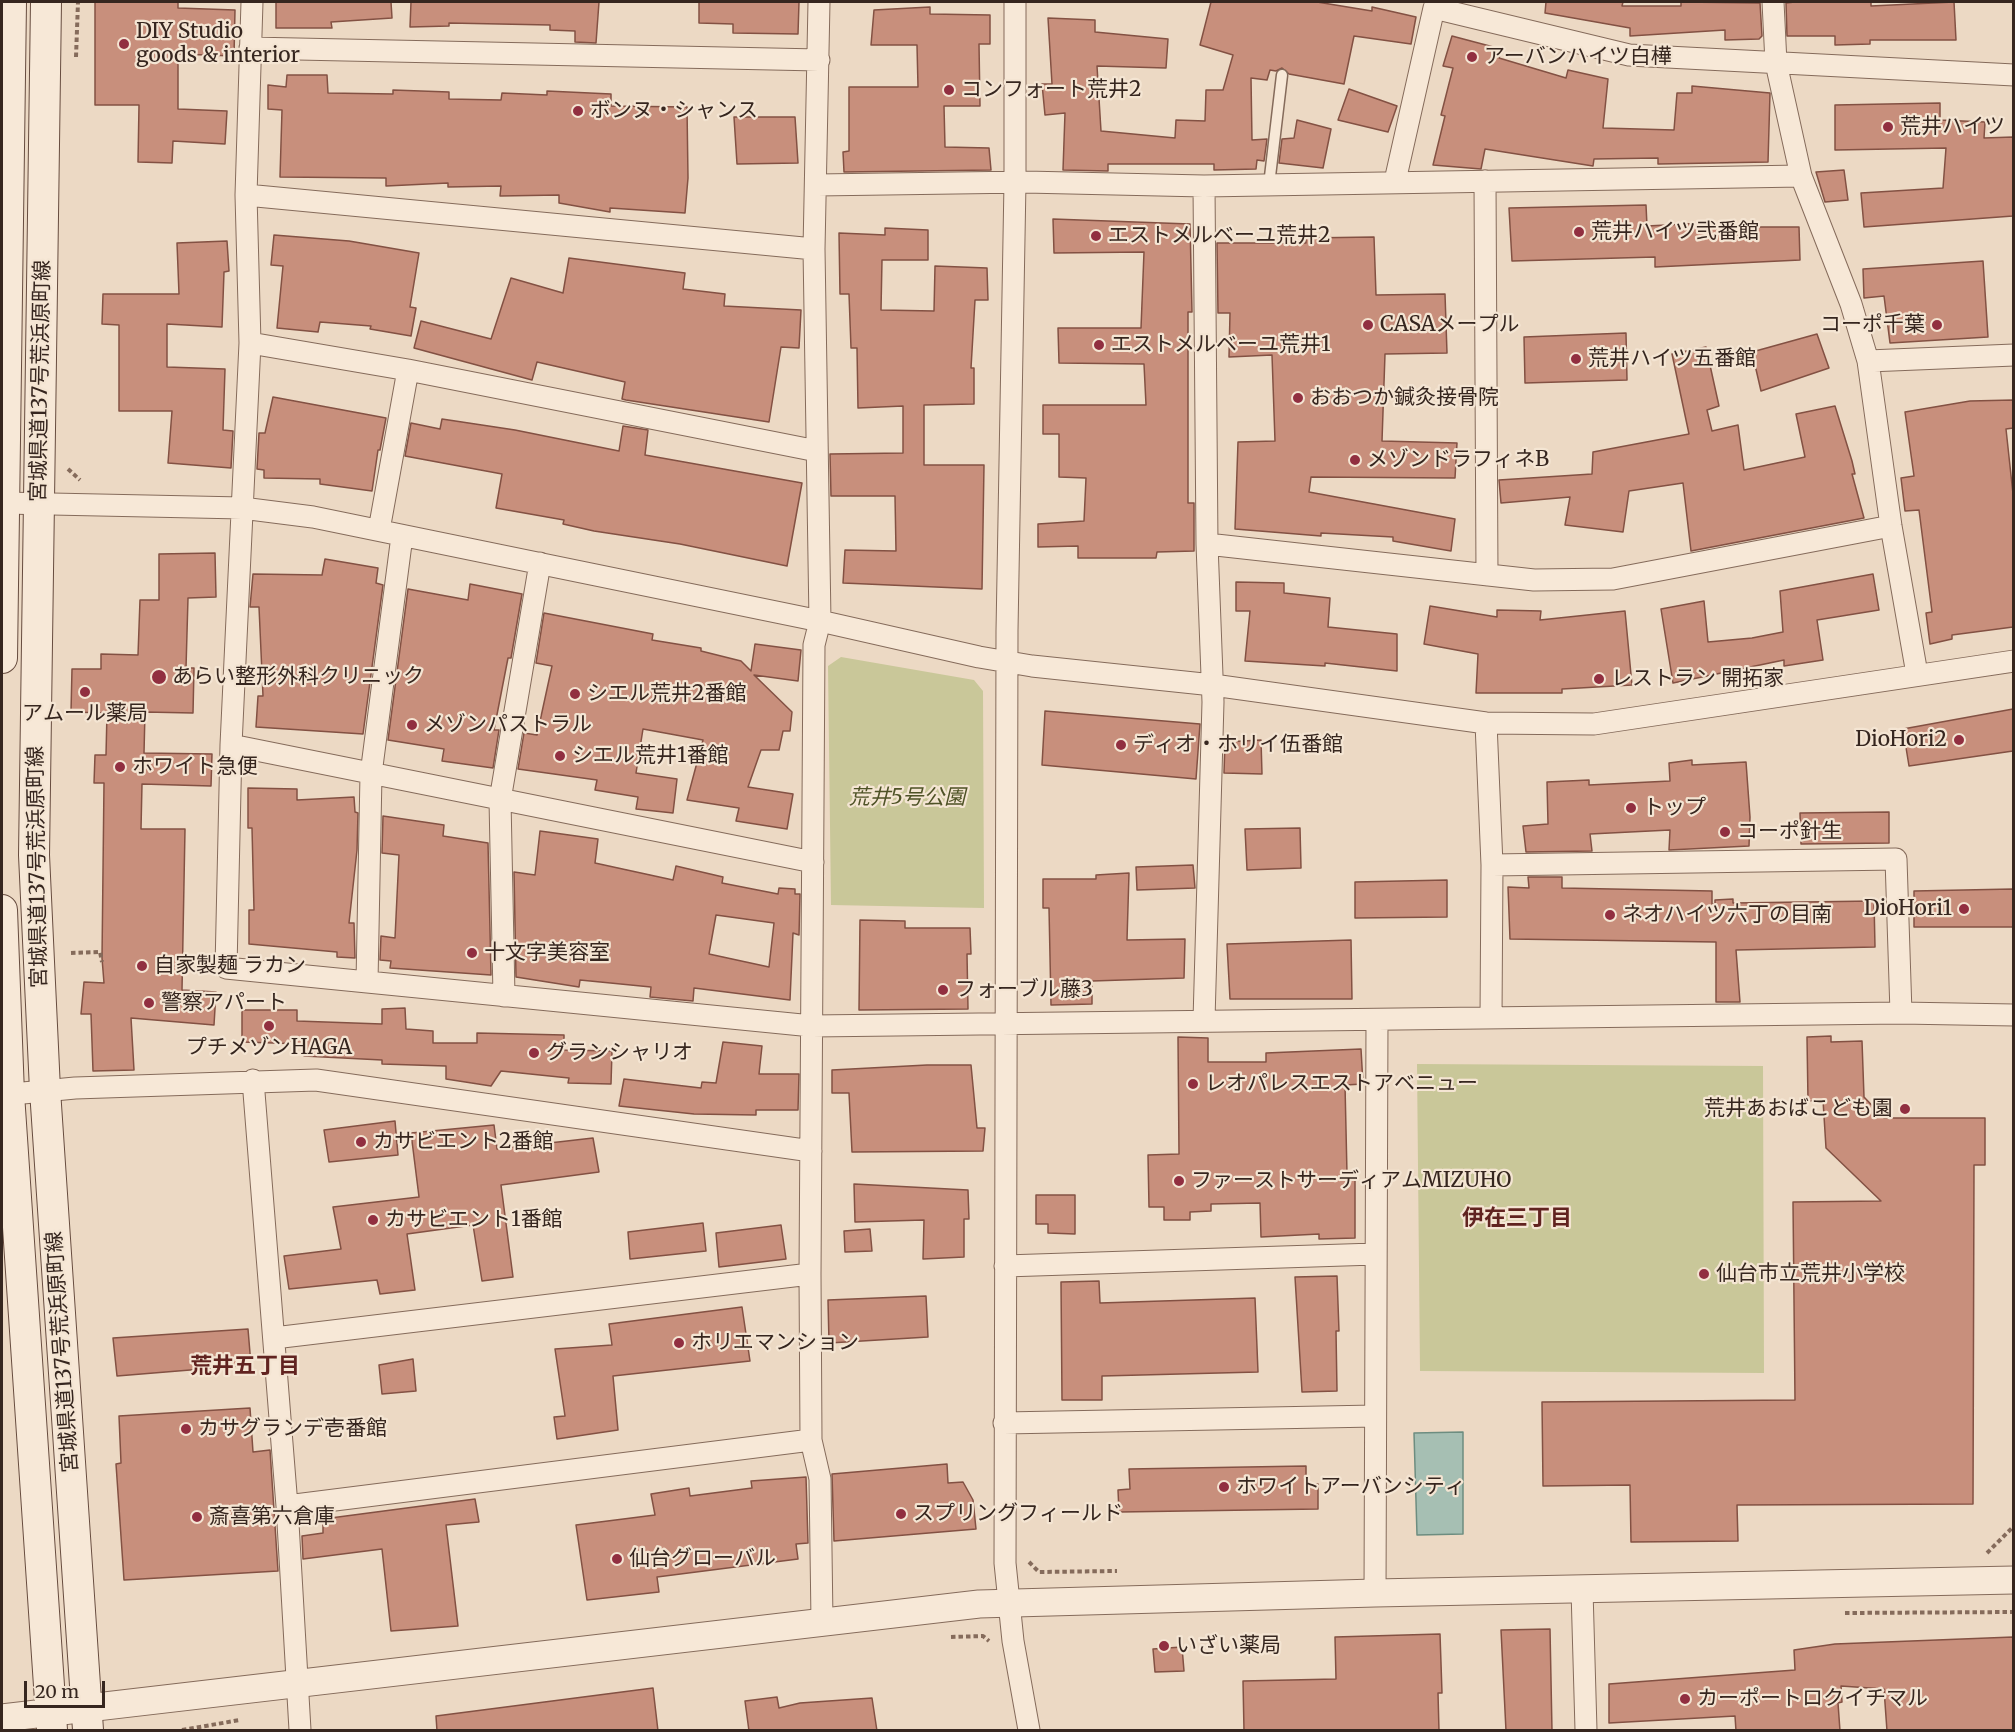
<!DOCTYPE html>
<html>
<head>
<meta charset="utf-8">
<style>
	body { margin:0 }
	#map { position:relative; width:2015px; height:1732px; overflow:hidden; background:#ecd9c4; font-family:Merriweather,serif }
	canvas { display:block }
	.frame { position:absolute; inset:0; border:3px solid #36261f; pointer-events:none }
	.scale { position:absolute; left:24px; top:1681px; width:81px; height:27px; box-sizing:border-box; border:3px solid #36261f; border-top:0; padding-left:8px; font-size:18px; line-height:21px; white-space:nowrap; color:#36261f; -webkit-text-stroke:4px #f4e5d3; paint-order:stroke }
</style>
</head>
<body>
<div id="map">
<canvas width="2015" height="1732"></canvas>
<div class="frame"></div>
<div class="scale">20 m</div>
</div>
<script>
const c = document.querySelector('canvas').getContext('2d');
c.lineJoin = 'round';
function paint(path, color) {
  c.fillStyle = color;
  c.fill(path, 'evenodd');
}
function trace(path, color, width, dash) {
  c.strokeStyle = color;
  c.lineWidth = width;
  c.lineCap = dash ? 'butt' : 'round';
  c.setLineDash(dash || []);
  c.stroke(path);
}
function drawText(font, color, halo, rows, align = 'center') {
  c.font = font + ' Merriweather,"Noto Sans JP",serif';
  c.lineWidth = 4.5;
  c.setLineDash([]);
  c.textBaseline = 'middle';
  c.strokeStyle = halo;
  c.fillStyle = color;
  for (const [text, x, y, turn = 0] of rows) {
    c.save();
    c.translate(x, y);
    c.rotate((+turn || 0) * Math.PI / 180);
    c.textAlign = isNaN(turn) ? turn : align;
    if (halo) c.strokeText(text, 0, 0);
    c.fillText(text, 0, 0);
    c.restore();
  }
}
const green = new Path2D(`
	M841,657L974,680L983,691L984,908L831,905L828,666Z
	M1417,1064L1763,1066L1764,1373L1420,1371Z`);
const water = new Path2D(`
	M1463,1432V1534L1417,1535L1414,1433Z`);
const building = new Path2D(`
	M95,2H178V8L235,10L234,56L178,54V109L227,111L225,144L173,141L172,163L138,162L139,105H95Z
	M276,2H391L392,18L331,22L332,28H276Z
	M411,2H599L596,43L575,42V31L550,30V25L449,23V26L410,27Z
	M699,2H799L798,34L733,33V24L699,23Z
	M1211,2H1317L1372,11V7L1416,17L1411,44L1354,36L1344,84L1289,74L1282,68L1276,71L1270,70L1267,80L1251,78L1252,140L1267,139L1264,161L1257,160L1256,169L1214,170V164H1108V171L1063,170L1065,113L1045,115L1042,84H1052L1048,18L1095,20V32L1168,39L1166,68L1097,66L1101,131L1175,138L1176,120L1205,121L1206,90H1223L1233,55L1200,45Z
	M1546,2H1623L1622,6H1681V2L1760,3L1762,36L1759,39L1725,40V30L1630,36V28L1545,13Z
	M1795,2H1871V6L1954,2L1956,40H1870V44L1835,45V36H1787L1786,3Z
	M930,7V14L990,15V44H979L980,106H944L945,147L989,148L991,170L844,172L843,152L849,151V87H918L917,45H871L874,10Z
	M1452,36L1501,49L1499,58L1566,78L1568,70L1608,79L1603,128L1674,130L1677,93H1692V86L1770,93L1768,162L1658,164V158L1594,159L1593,166L1485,149L1481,169L1433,165L1445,116L1441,115L1453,68L1443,66Z
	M287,75H327L328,93L393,94V90L449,92V99L501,100L502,93L547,95V91L611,94V106L687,107L688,178L685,213L610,208V212L559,203V195L500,196L501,186L448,187V183L386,186V178L280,177L282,110L268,109V85L286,87Z
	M1349,89L1397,106L1388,132L1338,120Z
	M1940,103V120L1985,122L1984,138L2013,137V216L1864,227L1861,193L1943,188L1946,148L1835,150V105Z
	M734,117H795L798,163L737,164Z
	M1297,120L1331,129L1323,168L1279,163L1282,139L1294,138Z
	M1844,170L1848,200L1825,202L1816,172Z
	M1646,205L1647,226L1705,223V227H1799L1800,260L1655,267V257L1512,261L1509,208Z
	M1053,219L1190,224L1192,312H1188V503H1194V551L1157,552L1156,558H1078V546L1038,547V524L1084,521L1086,478L1059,477V434H1043V405H1146L1144,364L1059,363L1058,328H1141L1144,252L1054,253Z
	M885,228L928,230V260H882L881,310L934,311L935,266L987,268L988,300H975L971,368H974V404L924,405V465H984L982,589L843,583L845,550L896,551L895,496H831L830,454L903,453V406L858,408L857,348H851L849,294H840L839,233L885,235Z
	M274,235L349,241L419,253L410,307L416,308L411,336L370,329L371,326L320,322L318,332L277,328L283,266L271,265Z
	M1374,237L1376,295L1445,294L1447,353L1385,354L1382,441L1457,443L1455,478L1311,477L1309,492L1455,519L1451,551L1393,541V537L1321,533V536L1235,529L1238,442L1275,441L1272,355L1229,357L1230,313H1218L1217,243H1306V238Z
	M227,241L229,271L224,272L222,327L167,324V367L225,369L223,430L233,431L231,468L168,463L172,411H119V325L102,324L103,294H179L177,243Z
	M569,258L685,273L683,289L725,294L724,306L801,310L799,348L781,347L769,422L626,400L622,399L625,382L537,362L532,380L414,348L421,321L491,339L511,278L563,293Z
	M1983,261L1988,337L1890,343L1884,296L1864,298L1863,269Z
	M1626,333L1627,380L1525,383L1524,337Z
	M1817,334L1829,368L1761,391L1752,352Z
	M1706,347L1719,406L1707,410L1712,431L1738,425L1744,470L1805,457L1796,414L1835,406L1852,461L1855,474H1852L1864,518L1691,551L1683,483L1629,491L1623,532L1565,525L1570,497L1501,503L1499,480L1592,474L1593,452L1689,434L1672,354Z
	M273,397L386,418L380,450H378L372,491L320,484V479L264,478V470L257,469L259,433H265Z
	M2013,400V428L2006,429L2013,494V627L1952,635V639L1930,644L1926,613L1932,612L1919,510L1905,511L1901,478L1914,476L1905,412L1970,401Z
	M442,419L515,430L619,451L623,426L648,430L645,455L802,483L787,566L680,544L594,531L563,524L564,520L496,508L502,474L405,456L411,423L440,429Z
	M215,553L216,597L188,598L186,668H194L193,713L145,712L144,753L212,754L211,786L142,784L141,829H185L182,990L216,992L214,1025L131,1018L134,1070L93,1071L91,1014H81L84,982L104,983L102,958L104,783H94L95,755H106L107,713L71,712L72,669H101V654L138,655L140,600H159V554Z
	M325,559L378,568L376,583L383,585L363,734L256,727L258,696H263L259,607H250L253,574L322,575Z
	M1873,574L1879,610L1817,620L1823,660L1784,666V660L1673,683L1661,609L1704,601L1708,642L1752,638L1783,632L1780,591Z
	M1236,582L1284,583V593L1330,598L1328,627L1397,634V671L1325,663V666L1245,661L1250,611H1236Z
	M470,584L522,594L511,658H508L494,730H499L493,768L442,761L444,749L388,740L408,589L468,600Z
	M1430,606L1497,617V610L1541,611L1540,620L1625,611L1632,685L1562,689V693H1476L1478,654L1424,644Z
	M544,613L653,634L652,640L701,648V651L741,661L751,671L755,644L801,650L798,681L754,675L792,712L790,731H783L779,750H761L748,787L793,794L787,829L736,821L739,808L687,800L703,740L643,729L636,773L677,779L673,813L636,809L638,797L595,790L597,780L518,769L524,733L537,735L552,666L536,663Z
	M2013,709V751L1909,766L1903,729Z
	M1045,711L1200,724L1196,779L1042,765Z
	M1261,740L1262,774L1224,773L1225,742Z
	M1692,760V765L1746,762L1750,817L1749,846L1669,850L1670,830L1590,834L1592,851L1526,852L1523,826L1548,824L1547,782L1589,780V785L1670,781L1669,763Z
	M248,788L297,789V800L354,797L355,812L358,813L357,850L349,923H354L355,958L337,957V952L249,944V910H254L252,828H248Z
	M1889,812V843L1801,844L1800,813Z
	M383,816L444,825L443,836L488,843L491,975L390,968L391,961L380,960L381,936L395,938L399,855L382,853Z
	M1300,828L1301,868L1247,870L1245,829Z
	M540,831L598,839L595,863L673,880L676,866L723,877L722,883L778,894L779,888L795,889V894H800L799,935L793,933L790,1000L694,988L693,1001L650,997L651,987L580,980L579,987L516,977L514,872L535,875ZM716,915L774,923L769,967L709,954Z
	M1193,865L1195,888L1137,890L1136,867Z
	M1129,873L1127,940L1185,939L1184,978L1092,981V1004L1051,1005L1049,908H1043V879H1096V875Z
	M1528,877H1562V888L1712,891V904H1715V900L1733,899V903L1874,901L1875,947L1736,950L1740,1002H1716V942L1510,939L1508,887L1529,888Z
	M1447,880V917L1355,918V882Z
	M2013,889V927H1914V891Z
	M860,920L905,921V928H970L971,954H967L968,1009L859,1010Z
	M1351,940L1352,999H1230L1227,944Z
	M405,1008L406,1029L433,1031V1043H477V1033L564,1035V1050L612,1051L611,1084L568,1083L569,1078L501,1071L491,1086L446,1079V1066L382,1064V1060L304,1056L305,1044L242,1042V1010H297V1021L382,1024V1009Z
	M1831,1036V1042L1862,1041L1864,1097L1884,1118H1985V1165H1974L1973,1504L1737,1505L1738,1541L1631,1542L1630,1485L1543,1486L1542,1402L1795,1400L1793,1202L1881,1201L1826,1148L1823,1100L1808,1101L1807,1037Z
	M1178,1037L1208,1038V1062H1266V1053L1361,1049L1363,1084L1345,1085L1347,1174H1355V1238L1319,1239V1234L1261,1237L1260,1203L1211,1204V1211L1190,1212V1220H1164V1207H1149L1148,1155L1179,1154Z
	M723,1042L762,1046L759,1074H799L798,1110H756V1115L694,1114L619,1106L624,1079L701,1088L702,1082L716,1083Z
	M927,1065H971L977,1128H985L983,1151L852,1152L849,1093H832V1070Z
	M395,1121L398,1155L329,1162L324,1130Z
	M494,1125L497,1149L593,1138L599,1172L501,1185L513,1277L482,1281L473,1225L407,1234L415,1290L380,1294L377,1280L289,1289L284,1256L341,1249L333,1207L419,1197L411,1133Z
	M854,1184L968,1190L969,1219H964V1257L923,1259L924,1220L855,1222Z
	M1036,1195H1075V1234L1048,1233V1224H1036Z
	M703,1223L706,1251L630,1259L628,1232Z
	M781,1225L786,1259L719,1267L716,1233Z
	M870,1229L872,1251L845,1252L844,1231Z
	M1337,1276L1339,1331H1336L1337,1391L1302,1392L1295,1277Z
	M1099,1281L1100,1303L1255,1298L1258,1372L1102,1376V1400H1062L1061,1282Z
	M926,1296L928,1337L829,1343L828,1300Z
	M742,1307L750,1361L613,1376L618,1430L557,1439L554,1417L565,1416L555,1349L612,1345L609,1324Z
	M248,1329L251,1365L117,1376L113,1338Z
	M413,1359L416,1391L382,1394L379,1365Z
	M250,1408L253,1452L270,1450L278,1571L124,1580L116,1464L121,1463L119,1416Z
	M947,1464L948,1483L963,1482L973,1500L976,1529L834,1541L832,1474Z
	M1306,1466V1484H1318V1509L1119,1512L1118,1490L1130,1489L1129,1469Z
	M806,1477L808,1543L796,1544L798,1559L657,1577L659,1592L587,1600L576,1525L655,1515L651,1494L689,1488L690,1496L752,1488L751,1481Z
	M475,1499L479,1522L446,1525L458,1626L391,1631L382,1549L303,1559L302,1536L323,1533V1519Z
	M1550,1629L1552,1731H1506L1501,1630Z
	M1440,1634L1442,1693H1438L1439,1731H1244L1243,1681L1336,1679L1335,1637Z
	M2013,1637V1731H1887L1884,1689L1841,1686L1842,1702L1838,1703L1840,1731H1736L1735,1716L1609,1723V1684L1795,1670L1794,1650L1835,1644Z
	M1182,1647L1184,1671L1155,1672L1153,1649Z
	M653,1688L658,1731H437L436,1716Z
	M777,1697L779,1708L800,1703L872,1698L877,1731H749L745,1701Z`);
const path = new Path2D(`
	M76,57L78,2
	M68,469L80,480
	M71,953L100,952L102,962
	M1987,1553L2014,1526
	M1029,1562L1039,1572L1117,1571
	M1845,1613L2014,1612
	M951,1637L983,1636L989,1641
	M182,1730L240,1720`);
const service = new Path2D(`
	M1269,185L1282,75`);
const minor = new Path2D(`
	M252,2L246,195L250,343L231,745L226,968L812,1026L1901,1013L2014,1015
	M819,2L814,249L820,621L814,645L810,1274L811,1440L820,1479L822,1621
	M1015,2V182L1007,631L1005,1563L1013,1641L1029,1730
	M1773,2L1776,63L1801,176L1851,304L1868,361L1891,526L1917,674
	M250,48L819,60
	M1395,181L1434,8L1629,55L2014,75
	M1485,181L1487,575
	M817,185L1025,182L1204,186L1801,176
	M246,195L814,249
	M250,343L408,370L817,451
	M1868,361L2014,355
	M4,503L242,508L313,517L820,621L979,657L1032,666L1213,685L1486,723L1594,724L2014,661
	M379,530L408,370
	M1207,544L1534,580L1613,579L1891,526
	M1486,723L1492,865L1491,1018
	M231,745L813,862
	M1492,865L1896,859L1901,1013
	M367,982L371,774L402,536
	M504,996L500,800L540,563
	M1204,1020L1213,702L1207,544L1204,186
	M253,1080L287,1506L300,1730
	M2,1095L75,1088L316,1080L811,1151
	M1005,1266L1375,1254
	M274,1338L810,1274
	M1004,1423L1375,1416
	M287,1506L811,1440
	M1582,1590L1586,1730
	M1375,1593L1377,1020`);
const tertiary = new Path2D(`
	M2,1718L979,1604L1375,1593L2014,1580`);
const secondary = new Path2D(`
	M46,2L34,855L45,1090L88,1730
	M2,658L11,2
	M2,910L9,1094L52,1730`);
const markers = [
	[124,44,6,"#912f40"],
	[1472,57,6,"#912f40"],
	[949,90,6,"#912f40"],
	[578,111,6,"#912f40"],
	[1888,127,6,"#912f40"],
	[1579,232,6,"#912f40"],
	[1096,236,6,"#912f40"],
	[1368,325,6,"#912f40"],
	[1937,325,6,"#912f40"],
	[1099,345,6,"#912f40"],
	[1576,359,6,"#912f40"],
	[1298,398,6,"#912f40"],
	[1355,460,6,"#912f40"],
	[159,677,8,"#912f40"],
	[1599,679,6,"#912f40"],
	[85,692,6,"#912f40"],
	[575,694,6,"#912f40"],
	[412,725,6,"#912f40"],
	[1959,740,6,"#912f40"],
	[1121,745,6,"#912f40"],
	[560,756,6,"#912f40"],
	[120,767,6,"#912f40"],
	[1631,808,6,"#912f40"],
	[1725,832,6,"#912f40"],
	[1964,909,6,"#912f40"],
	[1610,915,6,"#912f40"],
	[472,953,6,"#912f40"],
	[142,966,6,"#912f40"],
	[943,990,6,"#912f40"],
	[149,1003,6,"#912f40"],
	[269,1026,6,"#912f40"],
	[534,1053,6,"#912f40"],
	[1193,1084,6,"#912f40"],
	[1905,1109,6,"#912f40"],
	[361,1142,6,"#912f40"],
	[1179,1181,6,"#912f40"],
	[373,1220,6,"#912f40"],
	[1704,1274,6,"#912f40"],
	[679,1343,6,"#912f40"],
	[186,1429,6,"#912f40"],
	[1224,1487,6,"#912f40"],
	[901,1514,6,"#912f40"],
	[197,1517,6,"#912f40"],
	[617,1559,6,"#912f40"],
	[1164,1646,6,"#912f40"],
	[1685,1699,6,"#912f40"]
];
const poiNames = [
	["DIY Studio",136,32],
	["goods & interior",136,56],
	["アーバンハイツ白樺",1484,57],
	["コンフォート荒井2",961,90],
	["ボンヌ・シャンス",590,111],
	["荒井ハイツ",1900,127],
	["荒井ハイツ弐番館",1591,232],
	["エストメルベーユ荒井2",1108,236],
	["CASAメープル",1380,325],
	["コーポ千葉",1925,325,"right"],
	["エストメルベーユ荒井1",1111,345],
	["荒井ハイツ五番館",1588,359],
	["おおつか鍼灸接骨院",1310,398],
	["メゾンドラフィネB",1367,460],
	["あらい整形外科クリニック",172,677],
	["レストラン 開拓家",1611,679],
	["シエル荒井2番館",587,694],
	["アムール薬局",85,714,"center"],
	["メゾンパストラル",424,725],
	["DioHori2",1947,740,"right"],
	["ディオ・ホリイ伍番館",1133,745],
	["シエル荒井1番館",572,756],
	["ホワイト急便",132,767],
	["トップ",1643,808],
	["コーポ針生",1737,832],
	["DioHori1",1952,909,"right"],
	["ネオハイツ六丁の目南",1622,915],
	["十文字美容室",484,953],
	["自家製麺 ラカン",154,966],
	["フォーブル藤3",955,990],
	["警察アパート",161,1003],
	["プチメゾンHAGA",269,1048,"center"],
	["グランシャリオ",546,1053],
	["レオパレスエストアベニュー",1205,1084],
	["荒井あおばこども園",1893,1109,"right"],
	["カサビエント2番館",373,1142],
	["ファーストサーディアムMIZUHO",1191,1181],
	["カサビエント1番館",385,1220],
	["仙台市立荒井小学校",1716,1274],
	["ホリエマンション",691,1343],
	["カサグランデ壱番館",198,1429],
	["ホワイトアーバンシティ",1236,1487],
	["スプリングフィールド",913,1514],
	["斎喜第六倉庫",209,1517],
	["仙台グローバル",629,1559],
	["いざい薬局",1176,1646],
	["カーポートロクイチマル",1697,1699]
];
const streetNames = [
	["宮城県道137号荒浜原町線",41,381,-89],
	["宮城県道137号荒浜原町線",38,867,-91],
	["宮城県道137号荒浜原町線",63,1352,-94]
];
const parkNames = [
	["荒井5号公園",907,798]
];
const neighbourhoodNames = [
	["伊在三丁目",1517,1219],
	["荒井五丁目",245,1367]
];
paint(green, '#c9c799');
paint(water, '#a6bfb3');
trace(water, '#6d8d80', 1.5);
paint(building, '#c88f7c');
trace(building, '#835143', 1.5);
trace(service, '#856b5b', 13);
trace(minor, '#856b5b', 23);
trace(tertiary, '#856b5b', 29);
trace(secondary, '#674c3f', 32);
trace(path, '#856b5b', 4, [4.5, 3]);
trace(service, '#f7e8d7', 10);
trace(minor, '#f7e8d7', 21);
trace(tertiary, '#f7e8d7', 27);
trace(secondary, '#f7e8d7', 30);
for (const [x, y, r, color] of markers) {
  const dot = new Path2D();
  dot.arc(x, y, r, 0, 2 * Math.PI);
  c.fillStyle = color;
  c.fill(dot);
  trace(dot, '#f4e5d3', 2);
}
drawText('21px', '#36261f', '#f4e5d3', poiNames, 'left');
drawText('21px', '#36261f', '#f4e5d3', streetNames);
drawText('italic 21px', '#4e5226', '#f4e5d3', parkNames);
drawText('bold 22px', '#612320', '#f4e5d3', neighbourhoodNames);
</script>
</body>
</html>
